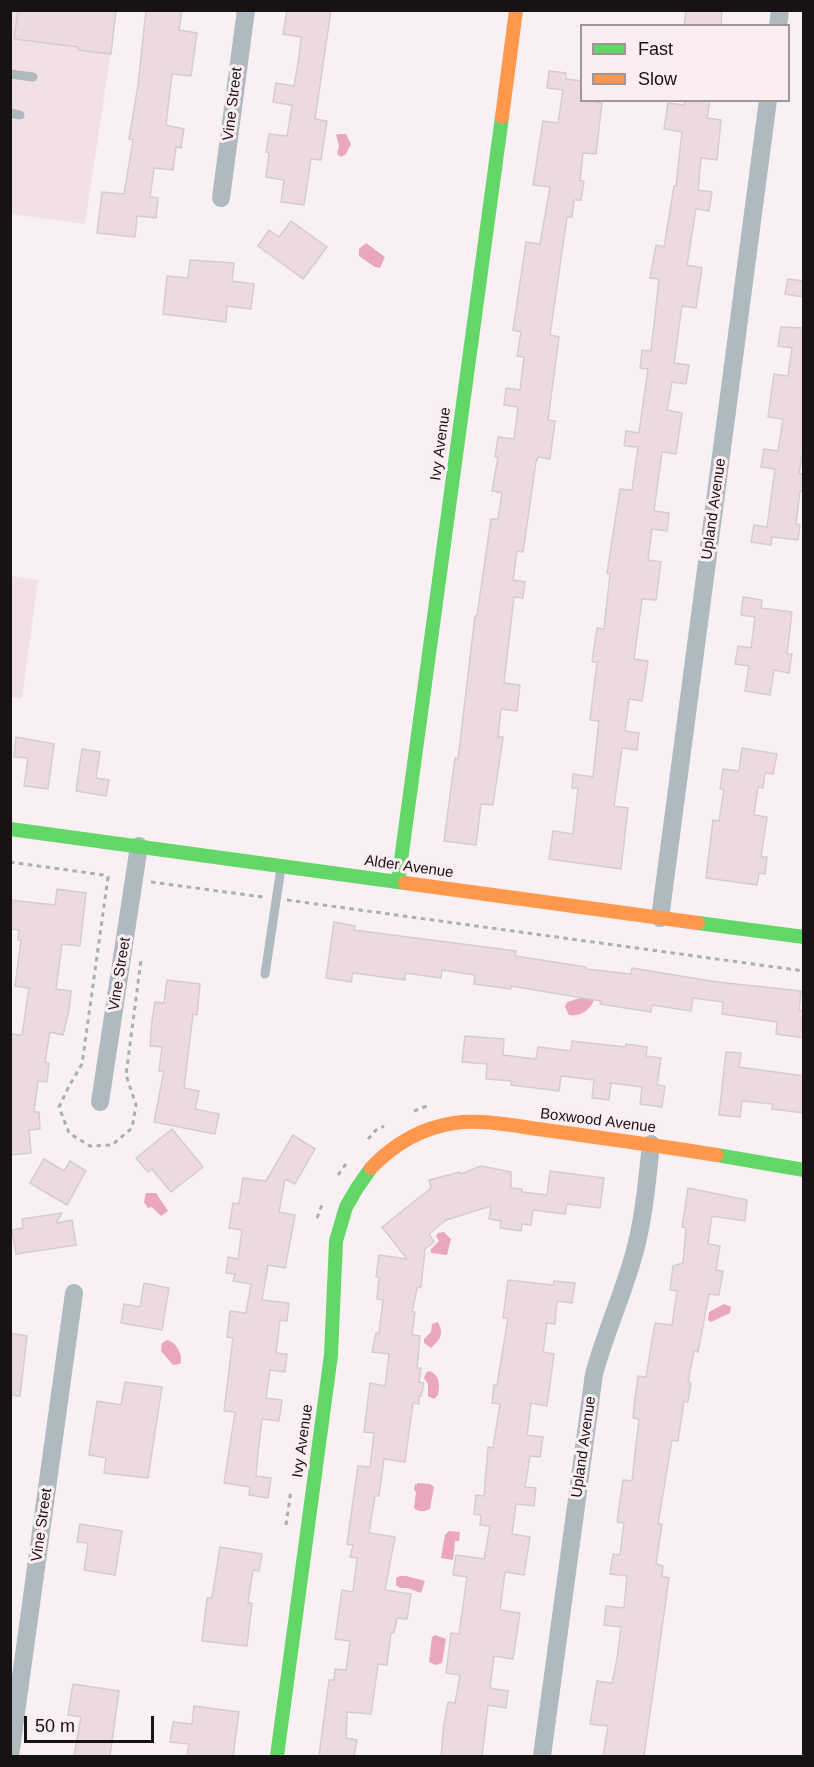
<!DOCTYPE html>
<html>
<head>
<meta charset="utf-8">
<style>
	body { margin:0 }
	#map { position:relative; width:814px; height:1767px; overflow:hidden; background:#f8f0f2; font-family:Arial,sans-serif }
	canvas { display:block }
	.frame { position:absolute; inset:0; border:12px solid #171213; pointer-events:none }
	.legend { position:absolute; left:580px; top:24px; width:210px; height:78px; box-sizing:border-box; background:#fcedf1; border:2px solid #a09598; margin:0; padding:8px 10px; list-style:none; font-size:18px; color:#171213 }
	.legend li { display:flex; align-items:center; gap:12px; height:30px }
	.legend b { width:30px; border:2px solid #a09598 }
	.scale { position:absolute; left:24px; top:1716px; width:130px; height:27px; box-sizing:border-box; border:3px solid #171213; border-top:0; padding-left:8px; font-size:18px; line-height:21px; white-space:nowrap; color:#171213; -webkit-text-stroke:4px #fcedf1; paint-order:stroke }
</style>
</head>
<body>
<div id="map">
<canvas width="814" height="1767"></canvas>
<div class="frame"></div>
<ul class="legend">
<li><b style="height:8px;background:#63d668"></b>Fast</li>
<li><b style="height:8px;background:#ff974d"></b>Slow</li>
</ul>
<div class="scale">50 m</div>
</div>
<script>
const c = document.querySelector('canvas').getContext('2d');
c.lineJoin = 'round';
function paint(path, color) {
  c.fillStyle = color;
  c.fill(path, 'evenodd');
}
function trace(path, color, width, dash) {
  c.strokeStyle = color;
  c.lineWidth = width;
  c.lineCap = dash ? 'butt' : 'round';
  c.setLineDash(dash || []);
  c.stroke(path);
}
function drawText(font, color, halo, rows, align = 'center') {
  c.font = font + ' Arial,sans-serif';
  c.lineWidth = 6;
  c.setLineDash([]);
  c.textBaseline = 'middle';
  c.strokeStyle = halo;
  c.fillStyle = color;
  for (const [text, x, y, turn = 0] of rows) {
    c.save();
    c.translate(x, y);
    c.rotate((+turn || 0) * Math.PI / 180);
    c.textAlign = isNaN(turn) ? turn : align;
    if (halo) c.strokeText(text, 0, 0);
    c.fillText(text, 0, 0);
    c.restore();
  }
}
const built = new Path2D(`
	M11,11H117L85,224L11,214Z
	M11,576L38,580L22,698L11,697Z`);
const water = new Path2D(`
	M339,134H346L351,144L346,154L341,157L337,154L339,146L336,135Z
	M366,243L385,257L380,268L375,267L359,256V249Z
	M587,996L594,1000C590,1011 579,1017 569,1015L565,1007L567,1002Z
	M146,1193H156L168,1211L161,1216L152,1207L148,1208L144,1202Z
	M444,1232L451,1239L447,1255L431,1253V1249L439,1241L436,1236L438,1233Z
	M724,1304L731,1307L730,1313L711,1322L708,1320L709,1312Z
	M438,1322C444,1335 441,1338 431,1348L424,1343V1339L431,1332L432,1324Z
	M167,1340C176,1342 184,1355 180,1364L173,1365L161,1351L162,1343Z
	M429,1371C440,1375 440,1385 438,1395L434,1399L428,1396V1384L424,1378L426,1373Z
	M417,1483L430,1484L434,1487L430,1509C424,1512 419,1512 414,1508L416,1492L414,1490L415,1484L417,1485Z
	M449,1531L460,1532L459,1541H455L453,1560L441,1558L445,1535Z
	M400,1576H406L425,1581L421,1593L407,1588H400L396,1585V1578Z
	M435,1635L446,1639L442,1663L436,1665L429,1662L432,1637Z`);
const building = new Path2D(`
	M18,10H116L111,54L78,50V47L14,39Z
	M146,10H182L179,30L197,33L191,76L172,74L166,125L184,129L181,148L176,147L173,170L154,168L150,197L158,198L156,218L137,216L135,237L97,233L102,192L124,194L133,140L129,139L138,85Z
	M287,10H331L315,119L327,121L321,160L311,159L304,205L281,202L284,180L266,177L269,153L266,152L269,134L287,136L292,105L273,102L276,83L294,86L299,58L301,37L283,34Z
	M686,10H722L721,26H684Z
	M549,71L566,73V79L582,81V100L602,103L596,154L583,153L580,181H584L581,200H574L572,217H567L550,335L559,337L548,420L555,421L550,459L538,457L536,462L523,552L517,551L513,580L525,582L523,598L514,597L504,683L520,685L517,711L501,709L498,737H503L493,805L481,804L476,845L444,841L455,758L458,759L475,616H477L491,519H498L502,493L492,491L498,457H495L498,437L514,439L518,407L504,405L506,388L520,390L524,357L517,356L521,332L513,330L526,242L540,244L550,187L533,185L543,121L558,123L563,90L547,88Z
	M685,100H710L707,118L721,120L717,160L701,158L698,190L712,192L709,211L696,209L687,265L702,268L696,308L682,306L674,363L689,365L686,384L672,382L667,410L682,413L676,454L662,452L654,511L669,513L667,531L652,529L648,560L661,562L656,600L642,599L634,659L648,661L642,701L629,699L625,731L639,733L637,750L622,748L614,806L628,808L621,869L549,859L553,831L573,834L578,788H572L573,774L593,777L599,721L590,720L597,662H592L597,628L604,629L610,574L607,573L620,489L632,490L638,447L624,446L626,431L639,433L648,369L640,368L642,350L651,351L659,279L650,278L656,245L664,247L674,186H676L682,132L664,129L668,103L684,105Z
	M291,221L327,247L303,279L258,246L269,230L279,237Z
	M190,260L234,263L232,281L254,284L251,309L227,306L226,322L163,314L167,276L188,278Z
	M788,279L804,281V297L785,294Z
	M781,327L804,328V445L799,474H804V492L800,491L796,524L800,525L798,540L772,537L771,545L751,542L754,525L767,527L775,469L761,467L764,449L778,451L783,419L768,417L774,374L788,376L792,348L778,346Z
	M743,597L762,600L761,608L792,612L787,654H792L789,673L774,670L770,695L745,691L749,666L735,664L738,646L751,648L755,617L741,615Z
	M16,737L54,744L48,789L24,786L28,758L14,757Z
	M742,748L777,754L773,774L765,773L763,788L758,787L754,815L767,817L761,857H767L765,874L759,873L757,885L706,878L713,820L719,821L724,789H720L723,769L739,771Z
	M82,749L100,752L96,778L109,780L106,796L76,791Z
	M57,889L86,893L80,946L62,944L56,989L71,991L69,1010L63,1035L50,1032L45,1062L49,1063L47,1082L38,1081L34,1112H39L40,1129L29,1130L31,1153L10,1155V1034L22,1035L29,988L15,986L21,940H18L19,930L10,929V900L55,905Z
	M334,922L355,926L354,930L516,951L515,956L586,967V969L631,974L632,968L717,982L801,991L799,1010L804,1011V1038L776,1034L777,1022L722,1014L723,1002L693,998L691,1011L652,1005L651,1012L600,1004L601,1001L511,986V989L474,984L475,975L442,970L441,978L405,973V980L353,973L351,982L326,978Z
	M167,980L200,984L197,1015L193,1014L184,1088L199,1091L195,1109L219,1114L215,1134L154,1122L164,1071H159L162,1047L150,1046L152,1021L155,1002L164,1003Z
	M465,1036L504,1039L503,1055L536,1059L538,1047L571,1051L572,1041L626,1047V1044L647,1047L646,1056L661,1058L657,1085L665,1086L662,1107L640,1104L642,1087L611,1083L609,1100L592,1098L594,1080L561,1076L559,1091L511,1085L512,1081L486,1079L487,1064L462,1062Z
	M726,1052L741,1053L739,1067L804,1076V1113L772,1109L773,1104L742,1101L740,1117L719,1115Z
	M172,1129L203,1167L171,1192L152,1169L148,1172L136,1158Z
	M293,1135L315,1149L295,1184L285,1179L279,1212L295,1215L291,1237L285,1268L268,1265L262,1300L289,1303L287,1321L280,1320L276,1353L287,1354L285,1372L270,1370L266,1398L282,1400L279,1421L262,1419L258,1452L256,1476L271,1478L268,1498L249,1495L250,1487L224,1483L235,1412L224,1411L233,1338L227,1337L230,1311L246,1313L251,1284L233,1281L235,1274L226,1273L228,1257L238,1259L242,1230L229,1228L233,1203L239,1204L243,1178L266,1181Z
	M44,1159L64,1171L70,1161L86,1171L67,1205L30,1183Z
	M481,1166L511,1172V1188L522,1189V1192L547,1195L550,1171L604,1178L600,1208L567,1204L565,1214L533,1210L531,1225L522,1224L521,1231L500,1228L501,1221L489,1219L491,1206L446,1220L429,1234L434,1242L425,1249L421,1287L417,1288L412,1312H415L412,1335L420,1336L417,1368H421L419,1382L424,1383L421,1396H419V1404L413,1403L405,1462L384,1459L379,1496H375L369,1533L395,1537L385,1590L411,1594L407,1619L397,1618L394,1633L391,1632L387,1665L378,1664L371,1714L347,1712L346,1738L357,1740L354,1756H319L329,1680H334L335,1669L346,1670L350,1641L335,1639L342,1590L353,1592L357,1558L350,1557L353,1545L347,1544L358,1466L370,1467L374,1433L364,1432L370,1383L385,1386L389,1354L372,1352L376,1333H379L383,1300L377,1299L379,1277H376L379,1255L407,1259L382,1227L431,1188L429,1180L460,1172L461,1174Z
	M688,1188L747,1200L745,1221L712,1216L708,1244L720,1246L716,1270L723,1271L719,1295L709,1294L698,1352L694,1351L688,1382L691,1383L688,1402L684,1401L678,1441L672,1440L658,1524H662L656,1564L663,1566L662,1576L669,1578L644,1756H603L608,1726L590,1724L597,1681L612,1683L617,1659L621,1627L604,1625L606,1606L624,1608L627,1576L610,1574L613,1554L620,1555L624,1523L617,1522L623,1480L632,1481L639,1419L633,1418L635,1398L638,1376L646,1377L655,1323L672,1325L677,1291L670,1290L673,1266L683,1263L686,1228L682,1227Z
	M62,1213L56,1223L72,1220L76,1245L16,1254L12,1230L23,1228L22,1219Z
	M508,1280L553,1285L554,1281L575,1283L572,1303L557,1301L555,1324L547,1323L543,1352L554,1354L547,1406L531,1403L527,1435L543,1437L540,1457L530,1456L525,1487L536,1488L534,1506L516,1504L512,1534L530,1537L524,1575L505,1572L500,1610L520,1613L513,1659L494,1656L490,1688L508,1691L506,1708L488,1705L482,1756H449L441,1755L444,1725L448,1702L455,1703L460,1675L446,1673L451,1633L459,1634L467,1577L453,1575L456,1555L484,1559L490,1526L480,1525L481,1515L474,1514L476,1495L484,1496L488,1447L493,1448L500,1404L492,1403L494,1385H497L508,1318H503Z
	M144,1283L169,1288L162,1330L121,1323L124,1304L140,1307Z
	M10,1333L27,1336L20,1396L10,1395Z
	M125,1382L162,1387L148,1478L104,1473L106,1458L89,1455L97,1401L121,1405Z
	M80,1524L122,1531L115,1575L84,1570L88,1543L77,1542Z
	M220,1547L262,1554L259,1571L253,1570L248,1603H252L247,1646L202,1641L207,1598H212Z
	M73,1684L119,1691L110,1756H74L81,1717L68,1715Z
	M194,1706L239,1712L233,1756H187L189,1744L170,1742L173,1722L192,1724Z`);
const path = new Path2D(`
	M10,862L103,875L108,877L82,1064L69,1086L59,1107L69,1133L90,1146L112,1145L132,1128L136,1105L126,1075L141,960
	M151,882L263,897
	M287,900L804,971
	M414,1111L427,1106
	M368,1139L376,1130L384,1126
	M338,1175L348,1161
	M317,1218L323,1202
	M286,1525L291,1490`);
const lane = new Path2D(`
	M10,74L33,77
	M10,113L20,115
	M265,974L281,868`);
const street = new Path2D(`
	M778,26L780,10
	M221,198L246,10
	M660,918L768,100
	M100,1102L139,846
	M10,1756L74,1293
	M542,1756L594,1374C605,1333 623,1295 634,1254C644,1219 647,1180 651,1144`);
const fast = new Path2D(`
	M10,829L405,883
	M398,882L502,117
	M698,923L804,937
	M717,1155L804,1170
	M277,1756L331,1355L336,1241L346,1207L357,1188L371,1168`);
const slow = new Path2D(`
	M502,117L516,10
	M405,883L698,923
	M371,1168C394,1144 421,1128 454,1123C484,1119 515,1126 545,1130C603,1138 660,1146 717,1155`);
const streetNames = [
	["Vine Street",233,104,-83],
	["Ivy Avenue",441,444,-82],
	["Upland Avenue",714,509,-82],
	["Alder Avenue",409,867,8],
	["Vine Street",120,974,-81],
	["Boxwood Avenue",598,1121,7],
	["Ivy Avenue",303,1441,-82],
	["Upland Avenue",584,1447,-82],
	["Vine Street",42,1525,-82]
];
paint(built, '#f1e0e5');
paint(water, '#eaa6bf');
paint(building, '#eddae0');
trace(building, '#d3cdcf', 1.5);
trace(path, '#a9afb3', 3, [4.5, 4.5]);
trace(lane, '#aebac0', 9);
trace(street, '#aebac0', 18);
trace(fast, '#63d668', 14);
trace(slow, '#ff974d', 14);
drawText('15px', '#171213', '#fcedf1', streetNames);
</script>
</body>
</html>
